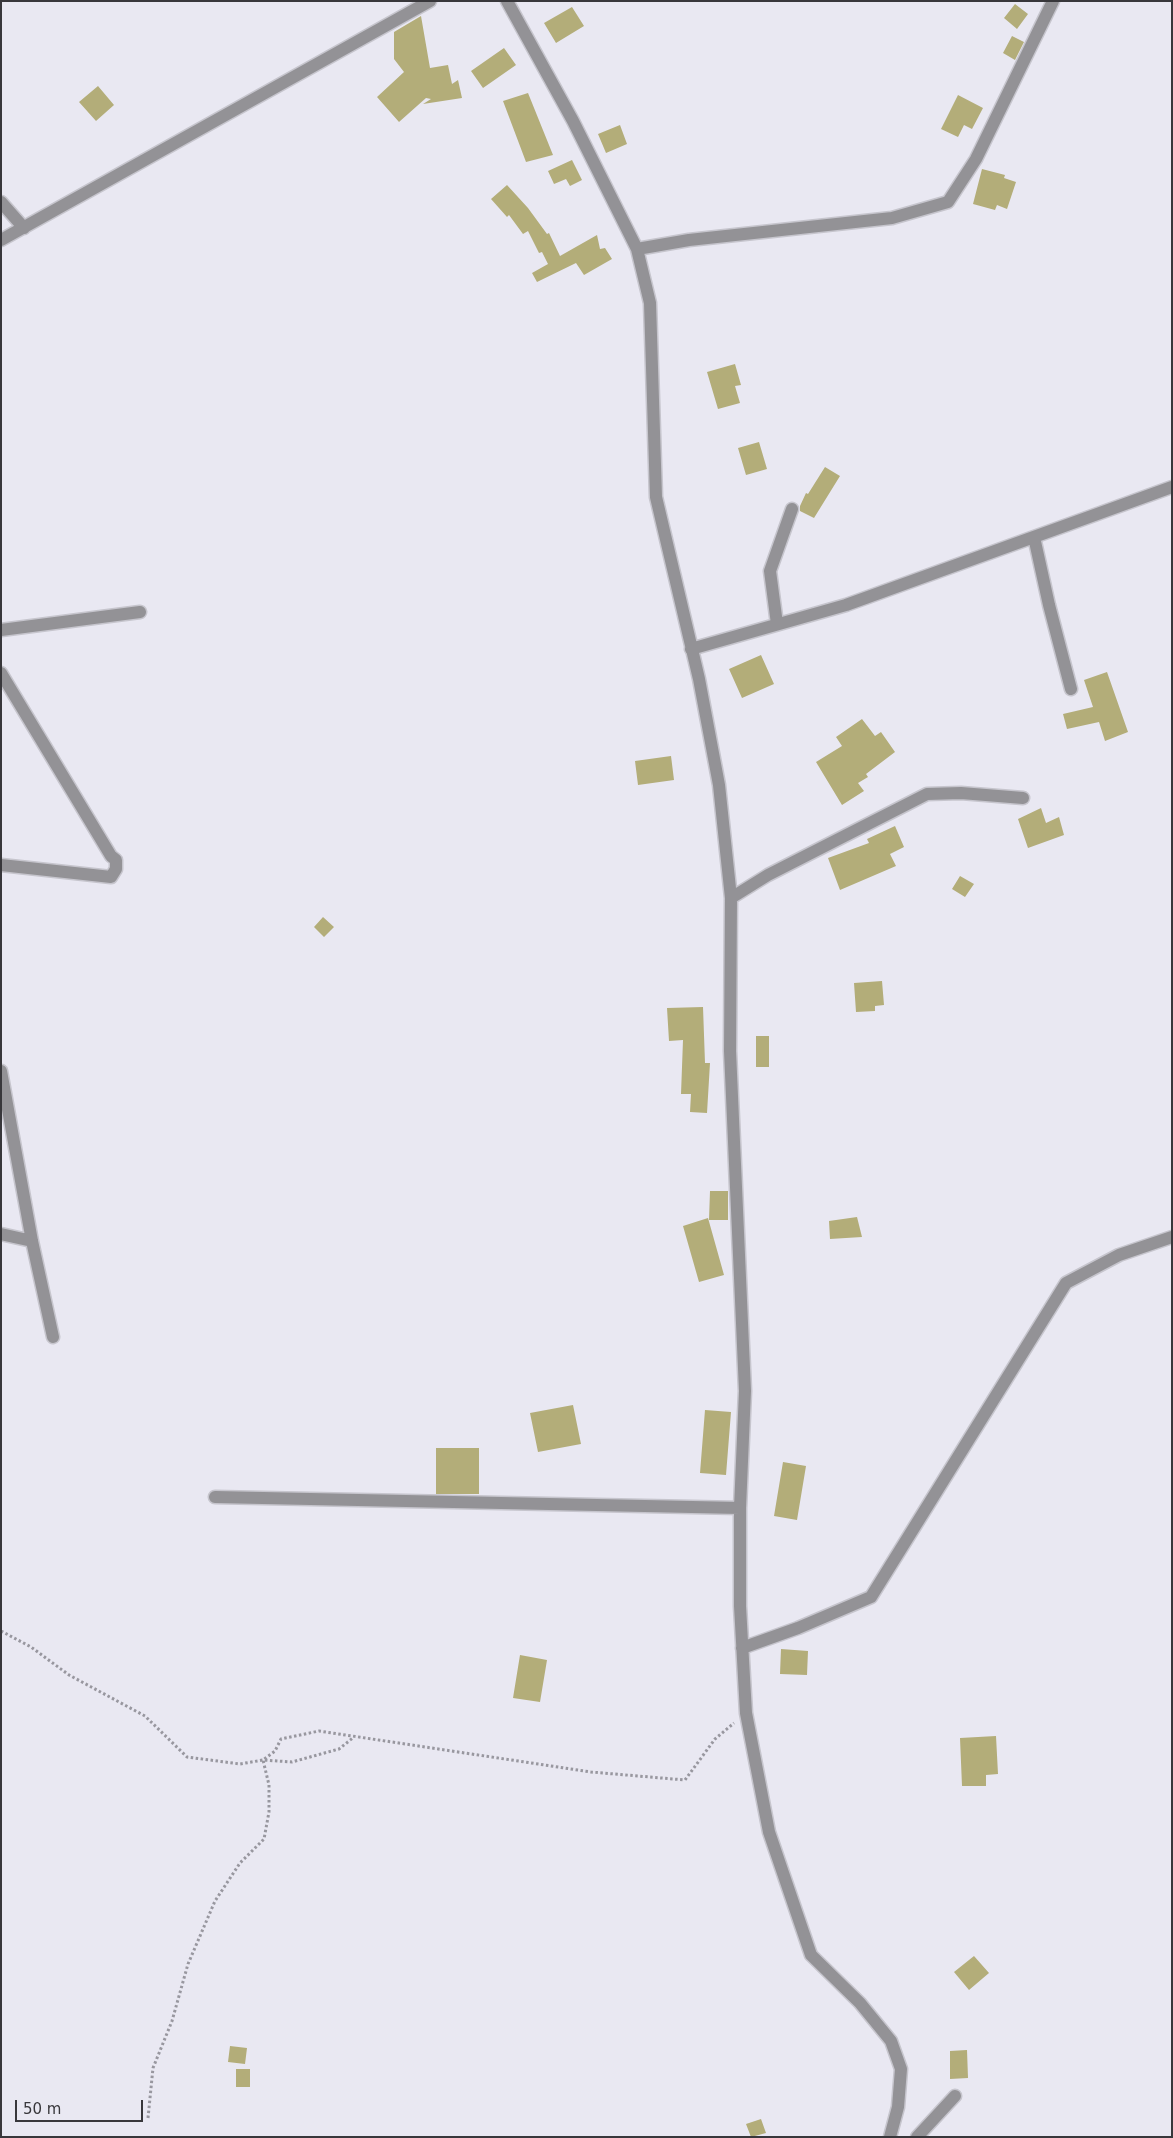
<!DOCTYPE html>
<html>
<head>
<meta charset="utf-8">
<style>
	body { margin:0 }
	#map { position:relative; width:1173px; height:2138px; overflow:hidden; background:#e9e8f2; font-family:"DejaVu Sans",sans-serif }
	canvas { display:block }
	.frame { position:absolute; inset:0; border:2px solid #38373b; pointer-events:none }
	.scale { position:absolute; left:15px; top:2100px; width:128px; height:22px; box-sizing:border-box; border:2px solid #38373b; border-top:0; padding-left:6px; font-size:15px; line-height:18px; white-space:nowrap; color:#38373b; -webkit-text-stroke:4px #e9e8f2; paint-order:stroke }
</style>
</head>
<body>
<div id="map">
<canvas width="1173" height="2138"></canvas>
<div class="frame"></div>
<div class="scale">50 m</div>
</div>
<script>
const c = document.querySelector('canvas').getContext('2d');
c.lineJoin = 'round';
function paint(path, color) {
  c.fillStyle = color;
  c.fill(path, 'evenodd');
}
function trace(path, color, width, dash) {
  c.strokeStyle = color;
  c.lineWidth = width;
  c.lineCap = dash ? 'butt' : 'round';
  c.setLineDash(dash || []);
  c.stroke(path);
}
const building = new Path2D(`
	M1015,4L1028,14L1017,29L1004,18Z
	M572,7L584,26L556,43L544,23Z
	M421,16L430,68L448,65L452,84L458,80L462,98L423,104L431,99L426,98L399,122L377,97L404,72L394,59V32Z
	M1012,36L1024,42L1015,60L1003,53Z
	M504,48L516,65L483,88L471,71Z
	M98,86L114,105L96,121L79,102Z
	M528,93L553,155L526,162L503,101Z
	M958,95L983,108L972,129L964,125L958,137L941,129Z
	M620,125L627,144L606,153L598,134Z
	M572,160L582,180L570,186L566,179L554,184L548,171Z
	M982,169L1005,175L1004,178L1016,182L1007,209L997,205L995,210L973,204Z
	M507,185L528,208L547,234L549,233L560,256L597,235L600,249L605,248L612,259L584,275L576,263L537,282L532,273L548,264L542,252L539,253L528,231L523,234L509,215L507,217L491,199Z
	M735,364L741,385L735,386L740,403L718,409L707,372Z
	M759,442L767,469L746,475L738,448Z
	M825,467L840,476L814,518L800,511V506L806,493L808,494Z
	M761,655L774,684L742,698L729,669Z
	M1107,672L1128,732L1105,741L1099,722L1067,729L1063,714L1093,707L1084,680Z
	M862,719L875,736L881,732L895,752L866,774L868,777L858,783L864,791L842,805L816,762L842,746L836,737Z
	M671,756L674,780L638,785L635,761Z
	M1041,808L1046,823L1059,817L1064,835L1028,848L1018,819Z
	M895,826L904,847L890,854L896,866L840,890L828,858L869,843L867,839Z
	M960,876L974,884L965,897L952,889Z
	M323,917L334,927L324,937L314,927Z
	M882,981L884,1005L875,1006V1011L856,1012L854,983Z
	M703,1007L705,1063H710L707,1113L690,1112L691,1094H681L683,1040L669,1041L667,1008Z
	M756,1036H769V1067H756Z
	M710,1191H728V1220H709Z
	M857,1217L862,1237L830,1239L829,1221Z
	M708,1218L724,1275L699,1282L683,1226Z
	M573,1405L581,1444L538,1452L530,1413Z
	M705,1410L731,1412L726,1475L700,1473Z
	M436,1448H479V1494H436Z
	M783,1462L806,1466L797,1520L774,1516Z
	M781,1649L808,1651L807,1675L780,1674Z
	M520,1655L547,1660L540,1702L513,1698Z
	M996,1736L998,1774L986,1775V1786H962L960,1738Z
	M974,1956L989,1973L969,1990L954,1972Z
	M230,2046L247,2048L245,2064L228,2062Z
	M967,2050L968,2078L950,2079V2051Z
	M236,2069H250V2087H236Z
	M761,2119L766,2133L751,2137L746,2124Z`);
const path = new Path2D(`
	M1,1631L31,1647L69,1675L145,1716L187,1757L240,1764L263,1760L292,1762L339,1749L354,1737
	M148,2118L153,2068L172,2021L188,1964L215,1901L240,1863L264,1839L269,1812V1785L263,1760L275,1751L281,1739L319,1731L591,1772L685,1780L715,1739L734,1723`);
const minor = new Path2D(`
	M507,1L573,121L637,249L650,303L656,497L699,679L719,785L731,898L730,1051L745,1391L740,1508V1606L746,1713L769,1832L811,1955L860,2003L891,2041L901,2069L898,2107L890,2137
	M1,202L24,228
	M1,240L430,1
	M637,249L689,240L892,218L948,202L976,159L1053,1
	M1034,537L1049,605L1071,689
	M777,624L770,571L792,509
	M1,630L140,612
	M691,649L846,605L1172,487
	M1,673L111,856L116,860V869L111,877L1,865
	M731,898L768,875L927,794L961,793L1023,798
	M1,1071L32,1241L53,1337
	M1,1234L32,1241
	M215,1497L740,1508
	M742,1648L798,1628L871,1597L1066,1283L1119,1255L1172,1237
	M917,2137L955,2096`);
paint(building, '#b3ad79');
trace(minor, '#c6c5cd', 15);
trace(path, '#98979f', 3, [2.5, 2.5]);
trace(minor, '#939296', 12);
</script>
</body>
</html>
